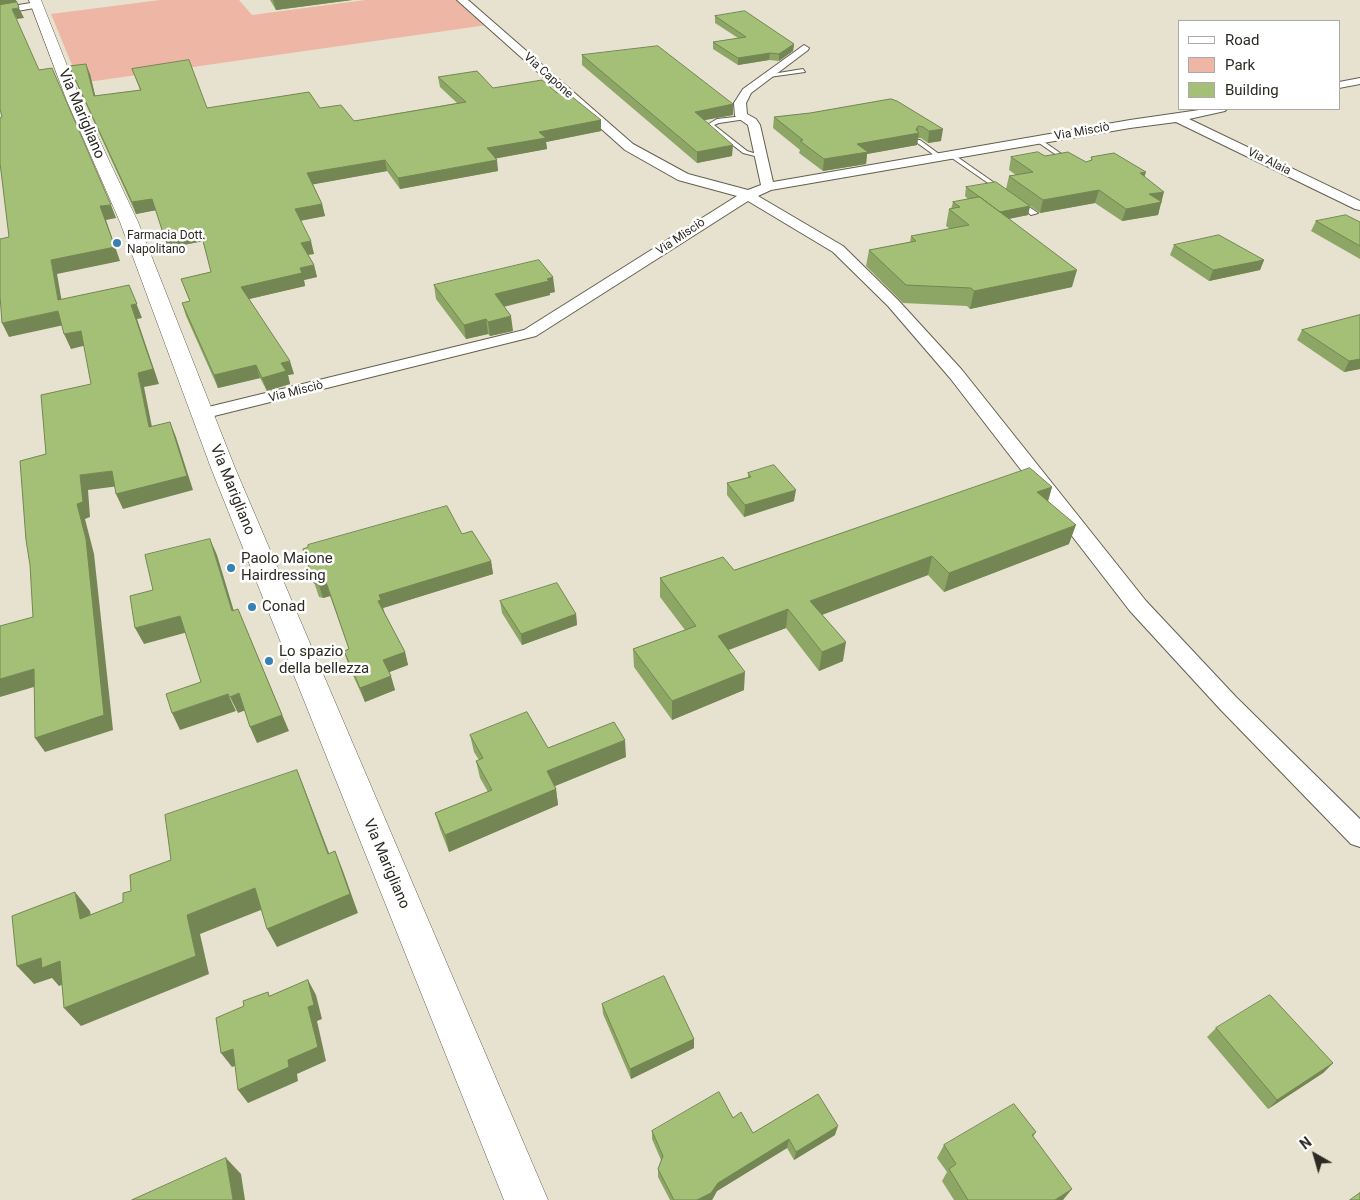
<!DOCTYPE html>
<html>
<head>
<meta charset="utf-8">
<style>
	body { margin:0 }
	#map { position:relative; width:1360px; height:1200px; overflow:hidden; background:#e7e2cf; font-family:Roboto,sans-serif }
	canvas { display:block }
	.legend { position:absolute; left:1178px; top:20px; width:162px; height:90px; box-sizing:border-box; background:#fff; border:1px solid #abaaa7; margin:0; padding:6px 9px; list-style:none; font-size:15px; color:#2c2a23 }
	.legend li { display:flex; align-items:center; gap:10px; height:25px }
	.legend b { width:25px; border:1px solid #abaaa7 }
	.north { position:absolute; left:1290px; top:1130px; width:50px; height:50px; -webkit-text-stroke:4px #fff; paint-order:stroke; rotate:322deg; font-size:14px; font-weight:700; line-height:20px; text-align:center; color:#2c2a23 }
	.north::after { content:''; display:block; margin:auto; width:18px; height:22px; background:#2c2a23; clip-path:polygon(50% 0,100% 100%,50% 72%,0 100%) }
</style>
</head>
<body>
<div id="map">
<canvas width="1360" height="1200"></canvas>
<ul class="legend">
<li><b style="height:6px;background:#fff"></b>Road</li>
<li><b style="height:14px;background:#eeb6a5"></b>Park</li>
<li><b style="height:14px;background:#a4c076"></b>Building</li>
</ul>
<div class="north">N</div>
</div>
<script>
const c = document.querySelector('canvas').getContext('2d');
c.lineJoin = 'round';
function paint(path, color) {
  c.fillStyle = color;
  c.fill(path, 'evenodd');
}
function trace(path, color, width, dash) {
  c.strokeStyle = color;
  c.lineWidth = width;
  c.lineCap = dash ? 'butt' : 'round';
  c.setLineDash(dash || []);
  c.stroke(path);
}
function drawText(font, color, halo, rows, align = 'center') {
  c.font = font + ' Roboto,sans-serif';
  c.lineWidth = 5;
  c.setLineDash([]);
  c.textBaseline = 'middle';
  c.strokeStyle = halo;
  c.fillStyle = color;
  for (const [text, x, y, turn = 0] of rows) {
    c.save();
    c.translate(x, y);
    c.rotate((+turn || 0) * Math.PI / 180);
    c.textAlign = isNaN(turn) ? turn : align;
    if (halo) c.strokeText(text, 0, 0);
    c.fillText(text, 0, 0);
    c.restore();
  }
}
const green = new Path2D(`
	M160,0H239L252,15L365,0H458L487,25L81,83L79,82L51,14Z`);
const service = new Path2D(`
	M803,69L805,72L769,77L766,75Z
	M744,116L746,117V119L719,123L714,125L747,151L763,156V158L743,153L707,125L717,119Z
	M1036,139H1040L1073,162L1068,163L1036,141Z
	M916,140H920L943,157L938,158L916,142Z
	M949,154H953L1006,191L1001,192L949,156Z
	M1016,201H1020L1038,213L1031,215L1016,203Z`);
const minor = new Path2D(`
	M457,0H468L633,144L688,174L748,190L761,185L748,125L735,116L734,103L743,89L804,45L809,48L808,50L751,93L746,103L747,114L756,119L760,125L773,182L1130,120L1206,109H1227L1225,111L1189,119L1360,201V210L1355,209L1176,122L1130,128L771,190L758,196L843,246L898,300L962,370L1146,601L1236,697L1360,819V847L1351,844L1220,709L1130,611L950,378L888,306L833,252L748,201L536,336L202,419L196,418L193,414L196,410L524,330L737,196L678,180L625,150Z
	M37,2L40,3V7L0,14V8Z
	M1360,78V84L1339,88V82Z`);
const tertiary = new Path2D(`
	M29,0H41L81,101L138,222L235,468L548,1200H504L211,468L120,222L67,101Z`);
const wall = new Path2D(`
	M270,0H352L276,10Z
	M715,16L794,44L793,51L779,61L769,60L738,65L713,49V42L738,38L715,23Z
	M582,55L733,104V115L704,120L732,156L697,163L582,65Z
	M69,66L90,74L95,96L140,90L132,69L207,108H320L354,121L457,103L440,87L438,77L493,88L557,93L601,120V131L546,142L547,149L496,158L498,171L400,189L387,171L313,184L322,204L325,216L300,221L314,254L308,255L314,265L317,277L304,280L305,286L249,299L294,374L288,375L290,384L267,391L260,378L218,388L186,316L182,303L190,302L181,279L211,272L203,241L168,248L156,210L136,214L73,76Z
	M891,99L941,141L928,143L921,138H918L917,145L867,154L866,164L823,171L799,153L800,150L773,128L774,117L810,113Z
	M1045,156L1086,162L1091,160V157L1144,177L1161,201L1158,215L1122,221L1095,203L1040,213L1030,206L1028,215L1009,219L1072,287L970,309L967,306L903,303L866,266L869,250L910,242L911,236L950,229L946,226L949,209H951L953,202L968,199L965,196L966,187L1006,189L1009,176L1016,175L1009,170L1011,157Z
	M1316,221L1360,222V259L1311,231Z
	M1174,245L1264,260L1260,270L1209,281L1170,255Z
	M434,285L555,292L550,293V295L504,307L513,331L490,336L488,334L466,339L436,299Z
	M1360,315V369L1344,372L1297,340L1302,330Z
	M748,473L794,501L744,517L727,495V483L748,477Z
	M1052,487L1048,502L1069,544L944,592L928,575L822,615L843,661L819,671L786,628L729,650L744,690L672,720L634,667L633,649L685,630L660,597V578L734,570Z
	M462,534L491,561L493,574L383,608L385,614L405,652L408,665L389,672L395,690L365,702L348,664L344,651L349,649L330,596L323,598L319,597L303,549Z
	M500,601L576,614L577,625L522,645L502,613Z
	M470,735L548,748L626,757L555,786L556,789L558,805L449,852L440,829L435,813L488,792L480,778L476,761L479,760L474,752Z
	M602,1004L694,1039V1048L631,1079L603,1014Z
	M1216,1028L1333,1063L1323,1073L1268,1109L1207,1037Z
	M733,1118L753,1133L835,1135L794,1160L787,1148L717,1191L712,1200H670L658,1177V1169L661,1160L652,1139V1131Z
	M1036,1132L1033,1137L1063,1200H954L942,1181L947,1172L937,1158L944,1145Z`);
const shadedWall = new Path2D(`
	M0,0H16L17,3L0,6Z
	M273,0H352L276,10Z
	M19,8L24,18L17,19L12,9Z
	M794,44L793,51L779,61V54Z
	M770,53L769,60L738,65V58Z
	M86,64L90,74L98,107L94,96Z
	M733,104V115L694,122L695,112Z
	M601,120V131L546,142L547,149L488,160L487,148L539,132Z
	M918,126L917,134L919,133L917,145L867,154L866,164L823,171L824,159L857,144L916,130Z
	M943,129L941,141L928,143L929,131Z
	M733,145L732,156L697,163V152Z
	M385,160L387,171L310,185L307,173Z
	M497,160L498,171L400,189L398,178Z
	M1146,172L1142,184L1140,173Z
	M1099,190L1095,203L1040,213L1043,200Z
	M1164,192L1158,215L1122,221L1126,209L1149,194Z
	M152,199L157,210L136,214L132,202Z
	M322,204L325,216L298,221L295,209Z
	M111,205L116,218L106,220L120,261L57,274L64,314L58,300L51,260L100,206Z
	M1030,206L1028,215L997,221L999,212Z
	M200,229L204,241L168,248L164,236Z
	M311,241L314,254L305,255L301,243Z
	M1264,260L1260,270L1209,281L1213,270Z
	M314,265L317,277L304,280L305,286L245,300L241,287L300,268Z
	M1077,270L1072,287L970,309L974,291Z
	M553,277L555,292L550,293V295L497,308L495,294Z
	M129,285L142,318L137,319L159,384L144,387L155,442L149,427L138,373Z
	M58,311L64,325L9,337L2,323Z
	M511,316L513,331L490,336L488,322Z
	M486,319L488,334L466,339L464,325Z
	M81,331L87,345L71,349L64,334Z
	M1360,359V369L1344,372L1349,361Z
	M290,361L294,374L288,375L290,384L267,391L262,378L281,363Z
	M256,365L260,378L218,388L214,375Z
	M170,422L176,437L193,490L123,509L116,494Z
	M112,471L119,486L88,490L90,517L85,519L94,554L113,730L45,752L35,738L77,504L80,475Z
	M1052,487L1046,506L1037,492Z
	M796,490L794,501L744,517L745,505Z
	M1076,525L1069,544L944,592L949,573Z
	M210,539L217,555L239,628L232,611Z
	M932,556L928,575L808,620L810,601Z
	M491,561L493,574L383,608L385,614L378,601L379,595Z
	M326,582L330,596L323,598L319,585Z
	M788,609L786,628L717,654L718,636Z
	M576,614L577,625L522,645L521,634Z
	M180,616L188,632L144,644L135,628Z
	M245,626L289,731L257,743L250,727Z
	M846,642L843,661L819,671L822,652Z
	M405,652L408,665L387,673L383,660Z
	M34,669L44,684L0,697V679Z
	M745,672L744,690L672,720V701Z
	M391,676L395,690L365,702L360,688Z
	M239,693L246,710L238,713L230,697Z
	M228,694L236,711L180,730L172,713Z
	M625,740L626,757L550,788L547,771Z
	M297,770L305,790L337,874L328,854Z
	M556,789L558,805L449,852L445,835Z
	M335,851L343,871L358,913L277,947L267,929Z
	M255,888L266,908L200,934L209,974L81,1026L64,1008L187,915Z
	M75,892L90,911L95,938L80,919Z
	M41,958L60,961L76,979L59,986L52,978L34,984L17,966Z
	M308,980L316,995L322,1019L317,1021L326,1061L297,1074L298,1081L248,1103L238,1090L288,1060L308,1007Z
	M694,1039V1048L631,1079L630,1069Z
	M233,1049L243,1063L232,1067L221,1053Z
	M1333,1063L1323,1073L1268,1109L1277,1100Z
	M838,1126L835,1135L794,1160L796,1152Z
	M789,1139L787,1148L717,1191L712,1200H697L718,1183Z
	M226,1158L241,1174L245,1200H233Z
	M1072,1189L1063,1200H1055Z`);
const building = new Path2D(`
	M17,2L19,8L12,9L39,70L52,68L111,205L100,206L115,247L51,260L58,300L129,285L137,304L131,305L153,369L138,373L149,427L170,422L187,476L116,494L112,471L80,475L83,502L77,504L86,539L104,715L35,738L34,669L0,679V626L33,617L30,565L26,540L20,461L46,454L41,395L91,384L81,331L64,334L58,311L2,323L0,296V239L9,237L0,163V118L2,117L0,109V5Z
	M745,11L794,44L779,54L770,53L738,58L713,42L746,37L715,16Z
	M658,46L733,104L695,112L733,145L697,152L582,55Z
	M189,60L207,108L309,92L320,108L341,105L354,121L466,102L438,77L477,71L493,88L542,80L557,93L565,91L601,120L539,132L546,138L487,148L497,160L398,178L385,160L307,173L322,204L295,209L311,241L301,243L314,265L300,268L302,273L241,287L290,361L281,363L286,371L262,378L256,365L214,375L182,303L190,301L181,279L211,272L200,229L164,236L152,199L132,202L69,66L86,64L94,96L141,90L132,69Z
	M891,99L897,101L943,129L929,131L923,127L918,126L916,130L919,133L857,144L868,152L824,159L800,141L803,140L774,117L810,113Z
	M1038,152L1045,156L1068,152L1086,162L1092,160L1091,157L1114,153L1146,172L1140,173L1164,192L1149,194L1162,202L1126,209L1099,190L1043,200L1009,176L1033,172L1011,157Z
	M996,182L1030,206L1000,212L966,187Z
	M980,197L1077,270L974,291L971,288L906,285L869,250L916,241L911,236L969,225L949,209L960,207L953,202Z
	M1346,215L1360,222V246L1316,221Z
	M1219,235L1264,260L1213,270L1174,245Z
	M539,260L553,277L547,279L549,281L495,294L511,316L488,322L486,319L464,325L434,285Z
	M1360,315V359L1349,361L1302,330Z
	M774,465L796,490L745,505L727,483L751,477L748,473Z
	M1030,468L1052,487L1037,492L1076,525L949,573L932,556L810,601L846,642L822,652L788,609L718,636L745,672L672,701L633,649L696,626L660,578L723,557L734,570Z
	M447,506L462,534L472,531L491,561L379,595L381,600L378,601L405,652L383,660L391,676L360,688L344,651L349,649L326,582L319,585L314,583L303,549L308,547V545Z
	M210,539L232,611L238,609L282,715L250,727L239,693L230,697L228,694L172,713L166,694L201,682L180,616L135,628L130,596L153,590L145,555Z
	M557,583L576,614L521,634L500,601Z
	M527,712L548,748L614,722L625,740L547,771L556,789L445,835L435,813L492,790L476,761L483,758L470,735Z
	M297,770L328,854L335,851L350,894L267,929L255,888L187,915L196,956L64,1008L60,961L42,968L41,958L17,966L12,916L75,892L80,919L123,902V893L131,891L130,875L171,860L165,815Z
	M664,976L694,1039L630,1069L602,1004Z
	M308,980L314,1005L308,1007L318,1047L288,1060L289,1067L238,1090L233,1049L221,1053L216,1018L244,1006L243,1001L268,992L269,996Z
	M1270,995L1333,1063L1277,1100L1216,1028Z
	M719,1092L733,1118L741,1112L753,1133L818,1094L838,1126L796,1152L789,1139L718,1183L711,1193L697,1200H674L658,1169L663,1156L652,1131Z
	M1014,1104L1036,1132L1032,1135L1072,1189L1055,1200H968L949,1169L956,1164L944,1145Z
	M226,1158L233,1200H132Z
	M1360,1193V1200H1350Z`);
const markers = [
	[117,243,5,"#3780b4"],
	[231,568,5,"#3780b4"],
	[252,607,5,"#3780b4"],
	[269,661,5,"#3780b4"]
];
const farStreetnames = [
	["Via Capone",548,76,42],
	["Via Misciò",1082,132,-10],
	["Via Alaia",1269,162,26],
	["Via Misciò",681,237,-34],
	["Via Misciò",296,392,-14]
];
const farPoinames = [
	["Farmacia Dott.",127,236],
	["Napolitano",127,250]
];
const streetNames = [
	["Via Marigliano",81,114,67],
	["Via Marigliano",232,490,68],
	["Via Marigliano",386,864,67]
];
const poiNames = [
	["Paolo Maione",241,559],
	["Hairdressing",241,576],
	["Conad",262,607],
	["Lo spazio",279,652],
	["della bellezza",279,669]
];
paint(green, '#eeb6a5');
trace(service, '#635f4f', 2);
trace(minor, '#635f4f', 2);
trace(tertiary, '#635f4f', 1);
paint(service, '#fff');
paint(minor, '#fff');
paint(tertiary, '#fff');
paint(wall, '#8da565');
paint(shadedWall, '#738653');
paint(building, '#a4c076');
trace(building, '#738653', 1);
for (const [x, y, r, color] of markers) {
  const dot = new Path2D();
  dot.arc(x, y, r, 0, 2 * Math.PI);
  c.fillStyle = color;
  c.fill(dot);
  trace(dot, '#fff', 2);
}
drawText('12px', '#2c2a23', '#fff', farStreetnames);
drawText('12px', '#2c2a23', '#fff', farPoinames, 'left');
drawText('15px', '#2c2a23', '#fff', streetNames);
drawText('15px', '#2c2a23', '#fff', poiNames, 'left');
</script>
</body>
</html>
